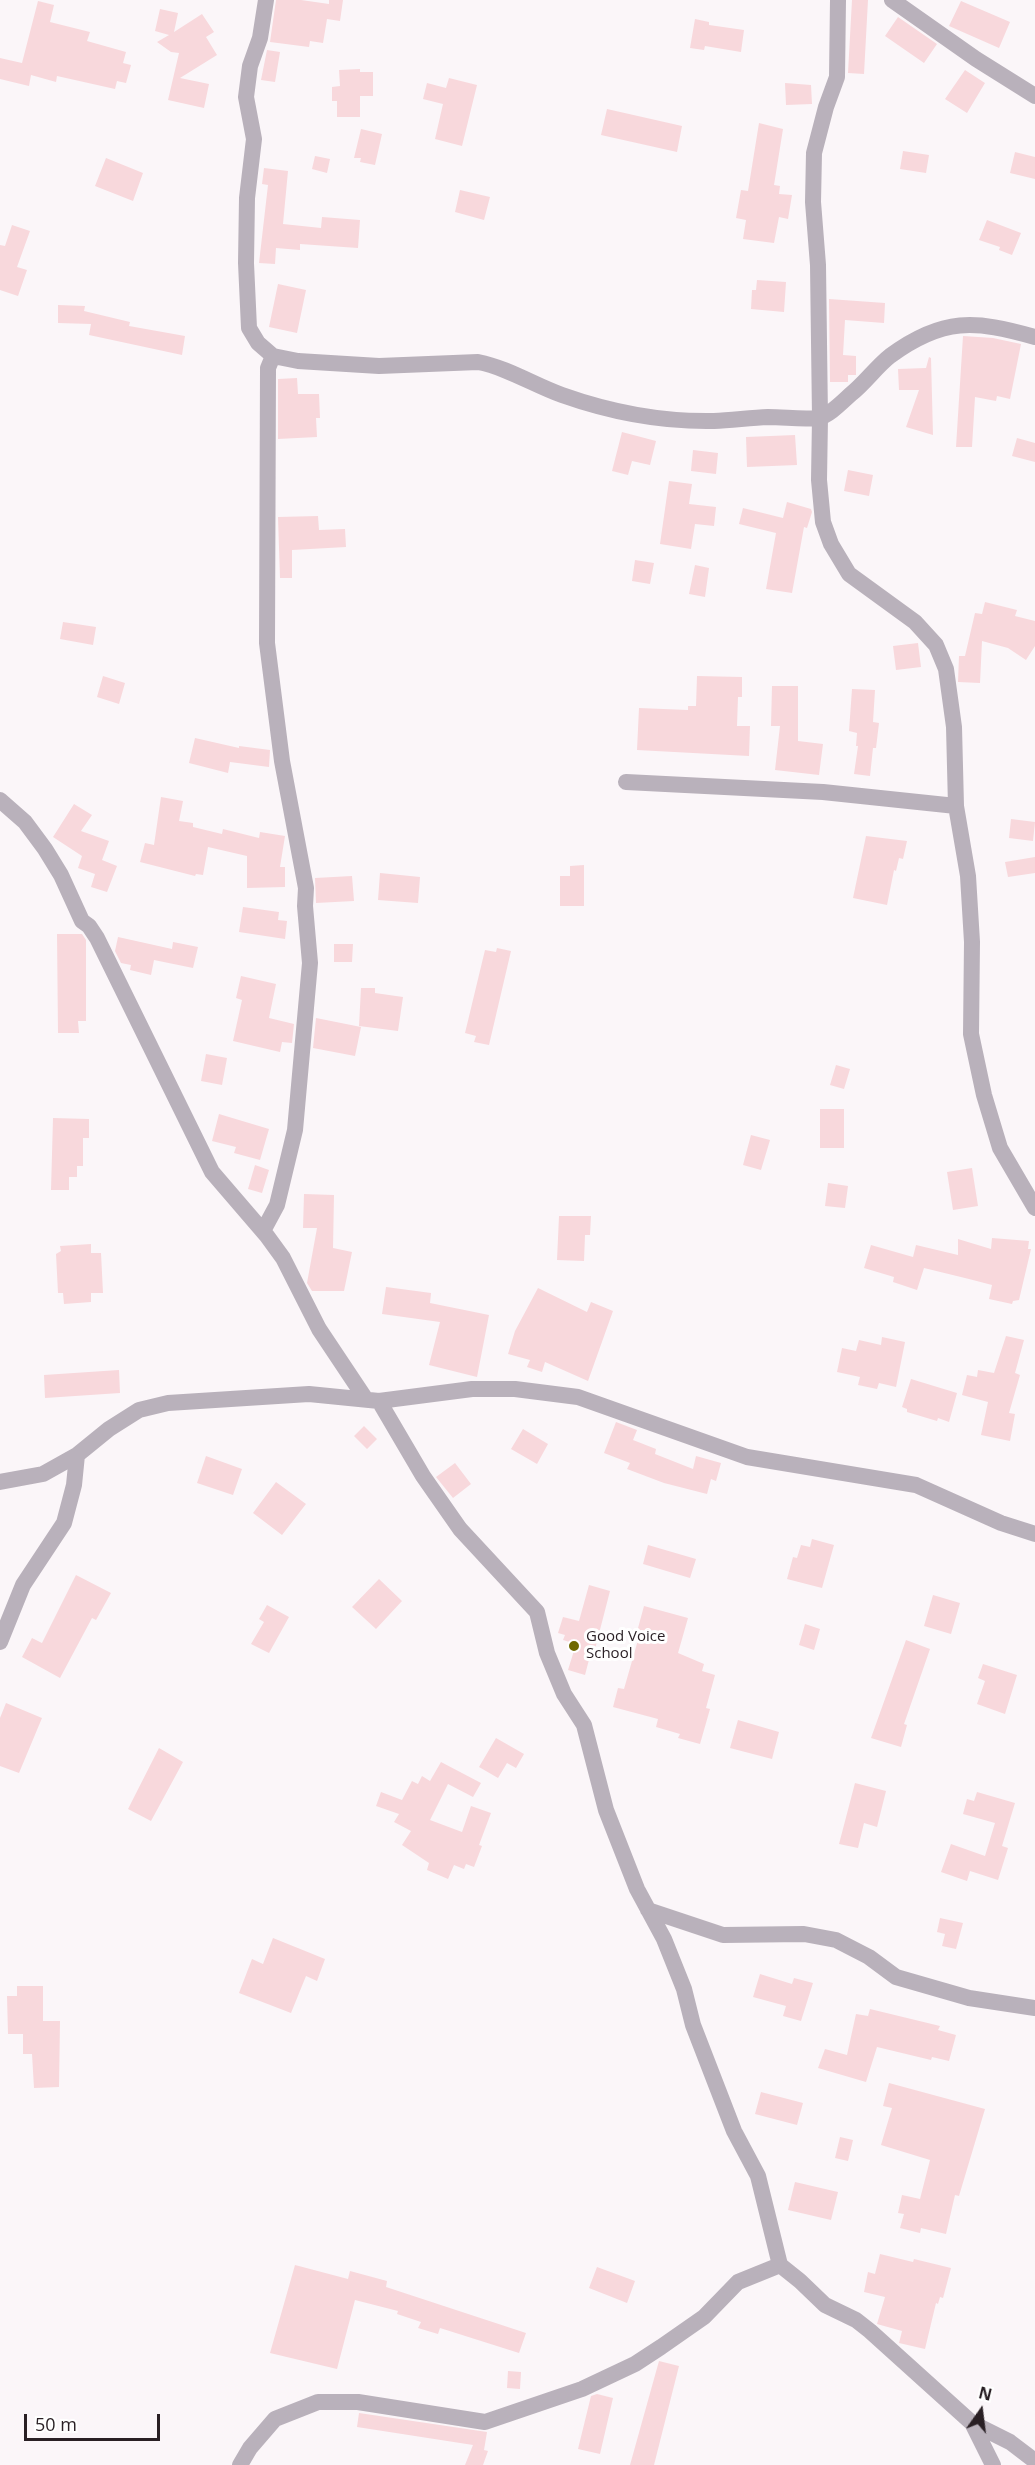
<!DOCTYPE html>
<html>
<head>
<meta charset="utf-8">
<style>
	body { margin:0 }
	#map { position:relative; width:1035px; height:2465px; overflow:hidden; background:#fbf6f9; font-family:"Open Sans",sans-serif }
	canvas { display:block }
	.north { position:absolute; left:951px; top:2381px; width:60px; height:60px; -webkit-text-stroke:4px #fff; paint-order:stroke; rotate:14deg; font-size:16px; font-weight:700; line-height:24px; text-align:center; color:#291f24 }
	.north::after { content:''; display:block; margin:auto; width:21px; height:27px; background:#291f24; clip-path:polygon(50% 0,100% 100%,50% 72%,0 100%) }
	.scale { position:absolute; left:24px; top:2414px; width:136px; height:27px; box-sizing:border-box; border:3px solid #291f24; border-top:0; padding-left:8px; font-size:18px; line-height:21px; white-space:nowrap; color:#291f24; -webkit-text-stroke:4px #fff; paint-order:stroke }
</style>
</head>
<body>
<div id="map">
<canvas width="1035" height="2465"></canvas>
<div class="north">N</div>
<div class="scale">50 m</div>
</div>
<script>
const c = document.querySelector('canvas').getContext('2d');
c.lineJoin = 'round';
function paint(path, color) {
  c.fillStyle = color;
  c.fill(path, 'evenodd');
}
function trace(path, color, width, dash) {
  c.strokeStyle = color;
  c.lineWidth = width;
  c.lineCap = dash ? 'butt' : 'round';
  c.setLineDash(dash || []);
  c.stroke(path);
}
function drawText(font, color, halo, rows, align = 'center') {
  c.font = font + ' "Open Sans",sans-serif';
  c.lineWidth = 6;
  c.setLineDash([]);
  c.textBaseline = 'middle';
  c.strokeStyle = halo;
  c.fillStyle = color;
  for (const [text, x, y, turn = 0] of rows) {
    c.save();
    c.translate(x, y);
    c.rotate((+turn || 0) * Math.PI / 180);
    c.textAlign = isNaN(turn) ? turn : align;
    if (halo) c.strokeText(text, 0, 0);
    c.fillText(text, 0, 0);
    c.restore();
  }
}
const building = new Path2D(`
	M276,0H301L329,4V0H343L340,21L327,19L323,43L310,41L309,47L270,42Z
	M852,0H868L864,74L848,73Z
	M38,1L54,5L50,22L90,32L87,41L126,52L123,63L131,65L126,83L117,81L115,89L57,76L56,82L31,75L29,86L0,79V58L22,63Z
	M961,1L1010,22L999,48L949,26Z
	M160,9L178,13L174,32L202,14L214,32L206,37L217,55L180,78L209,84L204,108L168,100L179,53L171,52L157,42L169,35L155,31Z
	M898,17L937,44L924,63L885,36Z
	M695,19L709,22V25L744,30L741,52L705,46L704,50L690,48Z
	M267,50L280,52L275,82L261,80Z
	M360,69V72H373V96H360V117H337V101H332V87L340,86L339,70Z
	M965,70L985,83L967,113L945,99Z
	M449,78L477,85L462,146L435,139L443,104L423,99L427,83L446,88Z
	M785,83L811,85L812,104L786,105Z
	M607,109L682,126L677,152L601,135Z
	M759,123L783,129L774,185L780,186L779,194L792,195L788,219L779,217L774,243L743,239L746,220L736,218L741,190L748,191Z
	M361,129L382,134L375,165L360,162L361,158H354Z
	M903,151L929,155L926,173L900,169Z
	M1015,152L1035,157V179L1010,173Z
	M315,156L330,159L327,173L312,169Z
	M106,158L143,173L133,201L95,186Z
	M264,168L288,171L283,224L321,228L322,217L360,220L358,248L300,244V250L276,248L275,264L259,263L268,185L262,184Z
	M460,190L490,197L484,220L455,212Z
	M987,220L1021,233L1012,255L999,250L1000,247L979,240Z
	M12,225L30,231L17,267L27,270L18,296L0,290V245L5,246Z
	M757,280L786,282L784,312L751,309L752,290H756Z
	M278,284L306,290L297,333L269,327Z
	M829,299L885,303L884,323L845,320L843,355L856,356V375H848V382H830Z
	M58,305L85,306L84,311L130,322L129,326L185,336L182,355L89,335L91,324L58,323Z
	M963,336L993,338L1021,344L1010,399L997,396L996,401L975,397L972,447H956Z
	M929,357L931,358L933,435L906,427L919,390H899L898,369L926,368Z
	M297,378L298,394H319L320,418H316L317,437L278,439V379Z
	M622,432L656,441L650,465L632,461L628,475L612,471Z
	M795,435L797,465L747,467L746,437Z
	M1017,438L1035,443V462L1012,456Z
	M693,450L718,453L716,474L691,471Z
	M848,470L873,475L869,496L844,491Z
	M669,481L692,484L689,504L716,507L714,526L695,524L691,549L660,544Z
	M787,502L811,509L812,512L807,528L804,527L792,593L766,589L776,533L739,524L743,508L783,518Z
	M318,516L319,530L345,529L346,547L292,550V578H280L278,517Z
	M635,560L654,563L650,584L632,581Z
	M695,565L709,568L705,597L689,594Z
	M985,602L1017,610L1015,616L1035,621V646L1026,660L1008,648L982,641L980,683L958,682L959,656H965L975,613L982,614Z
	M63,622L96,627L93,645L60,639Z
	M918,643L921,667L896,670L893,646Z
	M103,676L125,683L119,704L97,697Z
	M697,676L742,677V697H738L737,726H750L749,756L637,750L639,708L688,710V706H696Z
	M772,686H798V741L823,744L819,775L775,770L780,726H771Z
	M852,689L875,690L873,722L879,723L876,748H873L870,776L854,774L858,746H856L857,733L849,731Z
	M195,738L239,748V746L270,750L269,767L230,762L228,773L189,763Z
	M161,797L183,801L179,821L193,823V827L222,834L223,829L259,838L260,832L285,836L280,867H285V887L247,888V856L208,847L203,875L196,874L195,876L140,862L145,843L154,845Z
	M74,804L92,815L81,831L109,841L102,860L117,866L107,892L91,887L95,874L78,868L82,856L53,837Z
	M1011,819L1035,822L1033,841L1009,838Z
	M866,836L907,841L903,859L899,858L896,871L894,870L887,905L853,898Z
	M1035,857V873L1008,877L1005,862Z
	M584,865V906H560V876H570V866Z
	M380,873L420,877L418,903L378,900Z
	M352,876L354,901L316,903L315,878Z
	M243,907L279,912L278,920L287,921L285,939L239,932Z
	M57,934H82L86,940V1021H78L79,1033H58Z
	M118,937L172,949L173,942L198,947L193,968L154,960L151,975L130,970L131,965L121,963L115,951Z
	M334,944H353L352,962H334Z
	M497,948L511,951L489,1045L474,1042L476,1036L465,1033L485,950L496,952Z
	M241,976L276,984L269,1018L294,1024L292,1043L282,1042L280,1052L233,1041L242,1000L236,998Z
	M361,988H375V993L403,997L398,1031L359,1026Z
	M316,1018L361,1027L355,1056L313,1048Z
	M206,1054L227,1058L222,1085L201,1081Z
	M836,1065L850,1069L844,1089L830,1085Z
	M820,1109H844V1148H820Z
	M219,1114L269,1129L260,1160L234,1153L236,1147L212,1141Z
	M53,1118L89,1119V1138H83V1166H77V1177H69V1190H51Z
	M751,1135L770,1140L761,1170L743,1165Z
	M255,1165L269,1170L262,1193L248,1189Z
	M972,1168L978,1206L953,1210L947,1172Z
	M828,1183L848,1186L845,1208L825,1206Z
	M304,1194L334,1195L333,1248L352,1252L344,1291H312L307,1283L317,1228H303Z
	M559,1216H591L590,1235H585L584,1261L557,1260Z
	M992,1238L1029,1241L1028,1249H1031L1019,1300L1013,1301L1012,1304L989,1299L992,1285L969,1279L924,1268L917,1290L893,1282L894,1277L864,1268L871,1245L913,1257L916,1245L958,1255V1239L991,1249Z
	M91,1244V1253H101L103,1293H91V1302L64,1304L63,1293H58L56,1254L61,1251L60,1246Z
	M386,1287L431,1293L430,1303L489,1315L477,1377L429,1365L440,1322L382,1314Z
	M538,1288L587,1312L591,1302L613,1311L588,1381L545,1362L542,1372L527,1367L530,1360L508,1354L515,1331Z
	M1006,1336L1024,1340L1015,1373L1020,1375L1009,1413L1015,1414L1010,1441L981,1435L988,1402L962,1395L967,1375L977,1377L978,1370L994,1373Z
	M882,1337L905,1342L896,1387L879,1383L877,1389L858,1385L860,1377L837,1372L842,1348L856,1351L859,1340L881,1345Z
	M119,1370L120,1393L45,1398L44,1375Z
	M911,1379L957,1393L949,1422L938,1418L937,1421L907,1412V1409L902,1407Z
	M616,1422L637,1430L633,1440L656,1449L655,1454L693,1469L696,1456L721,1463L716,1481L711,1479L707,1494L664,1483L627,1469L630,1463L604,1453Z
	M364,1426L377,1439L367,1449L354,1436Z
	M523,1429L548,1444L537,1464L511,1449Z
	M206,1456L242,1469L233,1495L197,1483Z
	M455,1463L471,1484L453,1498L436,1477Z
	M276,1482L306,1504L282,1535L253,1513Z
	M812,1539L834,1545L822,1588L787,1579L793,1557L797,1558L801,1545L810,1547Z
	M648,1545L696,1559L690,1578L643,1564Z
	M76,1575L111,1593L96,1620L92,1618L60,1678L22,1657L32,1638L42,1643Z
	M379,1579L402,1601L376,1629L352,1607Z
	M589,1585L610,1591L594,1653L591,1652L585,1675L568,1670L576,1644L563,1640L565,1635L558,1633L563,1617L579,1621Z
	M933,1595L960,1603L951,1634L924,1626Z
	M267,1605L289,1617L269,1653L251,1644L264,1622L259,1619Z
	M644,1606L688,1618L678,1653L704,1664L702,1671L715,1675L706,1708L710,1709L700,1744L678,1738L680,1734L656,1727L658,1719L613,1707L618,1688L624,1689L638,1640L635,1639Z
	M805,1624L820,1629L814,1650L799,1645Z
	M906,1640L930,1649L904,1724L907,1725L901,1747L871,1738Z
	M983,1664L1017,1675L1005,1714L977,1704L985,1681L978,1678Z
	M6,1703L42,1718L19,1773L0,1766V1718Z
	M738,1720L779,1732L772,1759L730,1748Z
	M496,1738L524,1754L516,1768L507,1763L498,1778L479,1767Z
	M159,1748L183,1762L151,1821L128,1809Z
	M441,1762L481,1783L473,1797L448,1784L430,1820L462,1832L471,1806L491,1813L479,1845L482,1846L474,1867L466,1864L464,1869L454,1865L448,1879L427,1870L429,1863L402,1845L411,1831L394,1822L399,1814L376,1806L381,1792L402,1800L412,1781L418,1784L422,1776L430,1781Z
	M855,1783L886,1791L877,1827L864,1823L858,1848L839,1844Z
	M977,1792L1015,1803L1002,1846L1008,1848L998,1880L970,1871L967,1881L941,1872L951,1844L985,1856L995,1823L963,1814L967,1799L974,1801Z
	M940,1918L963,1923L956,1949L942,1946L945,1934L937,1932Z
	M273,1938L325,1959L317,1981L306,1976L291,2013L239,1993L252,1959L263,1964Z
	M760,1974L792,1984L794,1978L813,1983L801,2021L783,2016L786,2006L753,1997Z
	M17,1986H43V2021H60L59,2087L34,2088L32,2054H23V2034H8L7,1996H17Z
	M870,2009L940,2026L938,2030L956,2035L949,2061L932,2057L931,2060L877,2047L866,2082L818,2068L825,2049L847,2055L856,2014L868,2016Z
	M889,2083L985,2109L959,2196L955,2195L946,2234L921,2228L920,2233L900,2228L904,2214L898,2213L902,2195L920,2199L930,2160L881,2145L892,2108L883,2106Z
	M761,2092L803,2103L797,2125L755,2114Z
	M840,2137L853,2140L848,2161L835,2158Z
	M795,2182L838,2192L831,2220L788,2210Z
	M880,2254L913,2262L914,2259L951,2268L943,2298L940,2297L938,2304L936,2303L925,2349L899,2343L902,2331L877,2324L885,2297L864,2292L868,2272L875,2274Z
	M295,2265L348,2279L350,2271L387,2281L386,2287L526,2333L519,2353L440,2328L438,2334L418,2328L421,2322L397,2314L398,2311L355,2300L337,2369L270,2353Z
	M597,2267L635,2281L627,2303L589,2288Z
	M659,2361L679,2366L654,2465H630Z
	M508,2371L521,2372L520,2389L507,2388Z
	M597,2394L613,2398L600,2454L578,2449L591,2396Z
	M359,2413L487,2432L484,2450L488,2451L483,2465H465L473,2445L357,2427Z`);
const minor = new Path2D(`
	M266,0L260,38L250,66L246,97L254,139L247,198L246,263L249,328L258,343L273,356L298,361L379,366L478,362C508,368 534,385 562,395C610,412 663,422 714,421C732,420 750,418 768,417C785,417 802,420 818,418C829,416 843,401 851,394C865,383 876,367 890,356C943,317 975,320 1035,337
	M838,0L837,77L826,107L814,153L813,202L818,265L820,418L819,480L823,522L831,544L849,574L915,622L936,645L946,669L954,727L956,806L968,876L972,942L971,1034L984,1095L1000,1148L1035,1208
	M892,0L976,59L1035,96
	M626,782L823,792L956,806
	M0,800L25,822L45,849L61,875L82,921L89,926L97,938L212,1172L267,1236L283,1258L319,1329L365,1398
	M263,1231L277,1205L295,1130L310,963L305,906L306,888L282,761L267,643L268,368L273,356
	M379,1401L423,1476L460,1529L537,1612L547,1653L564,1694L584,1725L606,1810L637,1889L664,1939L684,1989L693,2025L734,2131L758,2176L780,2265L800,2281L825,2305L856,2320L870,2331L972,2423L993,2465
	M0,1482L43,1474L77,1455
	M0,1642L23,1585L64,1523L74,1485L77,1455L109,1429L139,1410L168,1403L309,1394L379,1401L472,1389H515L578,1397L747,1457L916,1485L1001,1523L1035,1534
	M648,1910L723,1935L804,1934L836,1940L869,1957L896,1977L969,1998L1035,2008
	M972,2423L1010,2442L1035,2461
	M240,2465L250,2448L275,2419L318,2402H358L485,2422L582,2389L635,2364L661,2347L704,2317L738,2282L780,2265`);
const markers = [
	[574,1646,6,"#6e6800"]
];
const poiNames = [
	["Good Voice",586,1637],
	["School",586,1654]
];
paint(building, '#f8d8dc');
trace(minor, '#b9b1bb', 16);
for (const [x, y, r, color] of markers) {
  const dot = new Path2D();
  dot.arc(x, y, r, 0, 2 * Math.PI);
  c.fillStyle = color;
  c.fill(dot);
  trace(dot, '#fff', 2);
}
drawText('15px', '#291f24', '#fff', poiNames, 'left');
</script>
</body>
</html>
